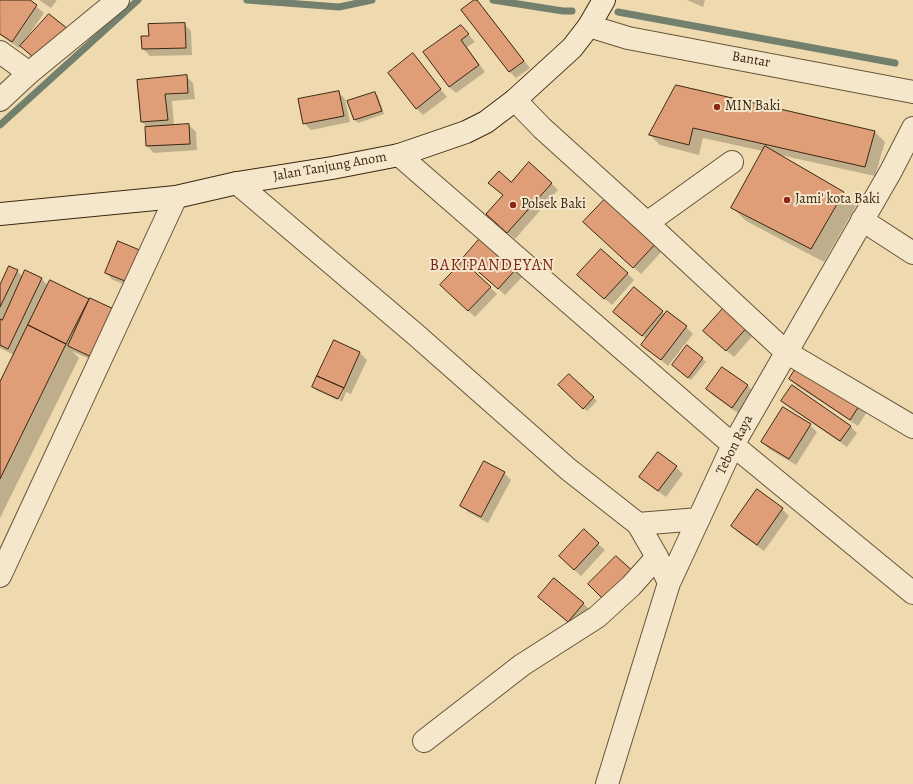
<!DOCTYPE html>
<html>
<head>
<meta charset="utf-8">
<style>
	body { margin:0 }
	canvas { display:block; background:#efdaaf }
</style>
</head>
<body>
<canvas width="913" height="784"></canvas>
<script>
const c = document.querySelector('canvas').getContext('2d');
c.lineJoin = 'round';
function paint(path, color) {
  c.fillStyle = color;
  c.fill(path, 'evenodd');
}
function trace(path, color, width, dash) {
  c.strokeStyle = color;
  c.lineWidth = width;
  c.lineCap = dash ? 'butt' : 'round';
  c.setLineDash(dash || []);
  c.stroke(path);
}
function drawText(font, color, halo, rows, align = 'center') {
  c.font = font + ' Alegreya,serif';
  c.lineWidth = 4;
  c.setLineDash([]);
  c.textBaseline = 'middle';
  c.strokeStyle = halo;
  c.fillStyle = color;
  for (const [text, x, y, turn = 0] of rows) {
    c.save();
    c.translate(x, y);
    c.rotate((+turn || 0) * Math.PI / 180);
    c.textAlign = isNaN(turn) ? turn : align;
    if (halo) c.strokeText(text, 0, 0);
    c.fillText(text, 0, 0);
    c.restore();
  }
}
const shadow = new Path2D(`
	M0,0H28L44,13L24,42L25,43L19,48L0,35Z
	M39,0H57L51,8Z
	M476,0L482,7L530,68L516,78L509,71Z
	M687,0H705L703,7Z
	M184,24L191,31L192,55L150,56L143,49L150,36Z
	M461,26L475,42L467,47L485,72L456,93L449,87Z
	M413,55L447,97L423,115L417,109Z
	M186,76L193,83L195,99L172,101L174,126L189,125L196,132L197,150L154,153L147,146L148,128L142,122L138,81Z
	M676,86L875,132L885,142L875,176L780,155L843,193L856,206L824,262L746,221L732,207L763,151L703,138L699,155L660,145L650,135Z
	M338,92L345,99L350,122L311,130L304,123Z
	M375,93L378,96L384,114L358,123L354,119Z
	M511,183H551L558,190L515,239L494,221L504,196L496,189Z
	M608,197L664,249L641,274L591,229Z
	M482,238L523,276L505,295L471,264Z
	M118,242L137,289L113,280L106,273Z
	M17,271L23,277L41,278L48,286L90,301L103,365L72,351L79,358L0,518V384L14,355L0,348V287Z
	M627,273L634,280L612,305L585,282Z
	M490,287L497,294L475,317L448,292Z
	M728,305L756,332L734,357L712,338Z
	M662,312L686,327L693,334L668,366L642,344L646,339L621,319Z
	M335,341L360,353L367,360L351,394L346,392L342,402L339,400L344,390H341L337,400L316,390L313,387Z
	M688,347L706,362L691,380L676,368Z
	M723,368L748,386L754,393L739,414L714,396L707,389Z
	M569,375L597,401L587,411L559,385Z
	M790,379L868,410L858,426L797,386Z
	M782,401L850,426L857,433L847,447L789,407Z
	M810,425L817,432L796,465L769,449L762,442Z
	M658,454L676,467L683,474L666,497L648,484L641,477Z
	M504,473L511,480L488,523L468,512L461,505Z
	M782,509L789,516L764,551L739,533L732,526Z
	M598,544L605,550L581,576L567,563Z
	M540,597L583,603L590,610L575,628Z`);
const stream = new Path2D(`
	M247,0L339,7L372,0
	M493,0L563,11H572
	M618,12L895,63
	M0,125L138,0`);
const building = new Path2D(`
	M0,0H30L37,5L12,42L0,34Z
	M474,0H477L524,61L509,72L461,10Z
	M49,14L68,29L39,62L20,46Z
	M185,23L186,48L142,49L141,36H149L148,24Z
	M461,25L469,34L461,40L479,65L449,87L423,52Z
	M413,53L441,89L416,109L388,73Z
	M187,75L188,93L165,94L168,120L141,122L137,80Z
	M676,85L875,131L865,167L693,128L689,145L649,135Z
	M339,91L344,116L303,124L298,99Z
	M375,92L382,111L354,120L347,101Z
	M189,124L190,144L146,146L145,127Z
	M765,146L844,192L811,249L731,208Z
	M529,162L552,183L507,233L486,214L503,195L488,183L499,171L511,182Z
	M608,196L658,241L633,268L583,222Z
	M482,236L517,268L498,289L463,258Z
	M118,241L142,251L130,283L105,273Z
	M601,249L628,273L604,299L577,275Z
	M463,261L491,287L468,311L440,285Z
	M9,266L18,270L0,307V285Z
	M25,270L42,278L8,349L0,345V319L2,320Z
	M50,280L89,299L66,344L28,325Z
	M634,287L663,311L642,336L613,312Z
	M90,298L118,311L96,359L68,346Z
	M727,304L750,324L726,351L703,331Z
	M667,311L687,326L661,360L641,345Z
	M28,325L66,344L0,479V382Z
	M334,340L360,352L344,388L317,376Z
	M687,345L703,358L688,378L672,365Z
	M800,362L861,403L850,420L789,379Z
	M722,367L748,385L732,408L706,389Z
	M569,374L594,397L583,409L558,385Z
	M317,376L344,388L338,399L312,387Z
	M792,385L851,426L840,441L781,401Z
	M783,407L811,424L789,459L761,442Z
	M658,452L677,466L658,491L639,477Z
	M484,461L505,472L481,517L460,506Z
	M757,489L783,508L757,545L731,526Z
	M584,529L599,543L574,570L559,556Z
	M616,556L635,573L606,602L588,584Z
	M554,578L584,603L568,622L538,597Z`);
const street = new Path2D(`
	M589,26L628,38L913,92
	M0,52L29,73
	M0,100L29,73L118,0
	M515,100L542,128L647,223L786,352L913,427
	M399,155L733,445L913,593
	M237,183L415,334L568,469L638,524L657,557L669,583
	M862,220L913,253
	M647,223L732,162
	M638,524L699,519
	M0,576L176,197
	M424,741L522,665L597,617L631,586L657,557
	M607,784L669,583L733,445L891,171L913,128`);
const secondary = new Path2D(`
	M0,214L176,197L237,183L332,168L399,155L437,142L466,132L486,122L515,100L572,48L589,26L604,0`);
const markers = [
	[717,107,4,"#8f2418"],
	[787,200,4,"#8f2418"],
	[513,205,4,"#8f2418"]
];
const streetNames = [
	["Bantar",751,60,10],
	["Jalan Tanjung Anom",330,167,-10],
	["Tebon Raya",735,445,-63]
];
const poiNames = [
	["MIN Baki",725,107],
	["Jami' kota Baki",795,200],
	["Polsek Baki",521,205]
];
const quarterNames = [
	["BAKIPANDEYAN",492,266]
];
paint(shadow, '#0003');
trace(stream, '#74806e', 7);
paint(building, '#e09e78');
trace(building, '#3a2711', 1);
trace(street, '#675438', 24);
trace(secondary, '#3a2711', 24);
trace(street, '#f5e7cb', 22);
trace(secondary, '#f5e7cb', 22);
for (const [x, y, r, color] of markers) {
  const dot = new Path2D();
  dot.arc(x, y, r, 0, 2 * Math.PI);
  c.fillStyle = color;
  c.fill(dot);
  trace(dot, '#f5e7cb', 1.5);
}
drawText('14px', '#3a2711', '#f5e7cb', streetNames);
drawText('14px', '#3a2711', '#f5e7cb', poiNames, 'left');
c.letterSpacing = '1px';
drawText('16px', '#7a1f14', '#f5e7cb', quarterNames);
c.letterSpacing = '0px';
</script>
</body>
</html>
